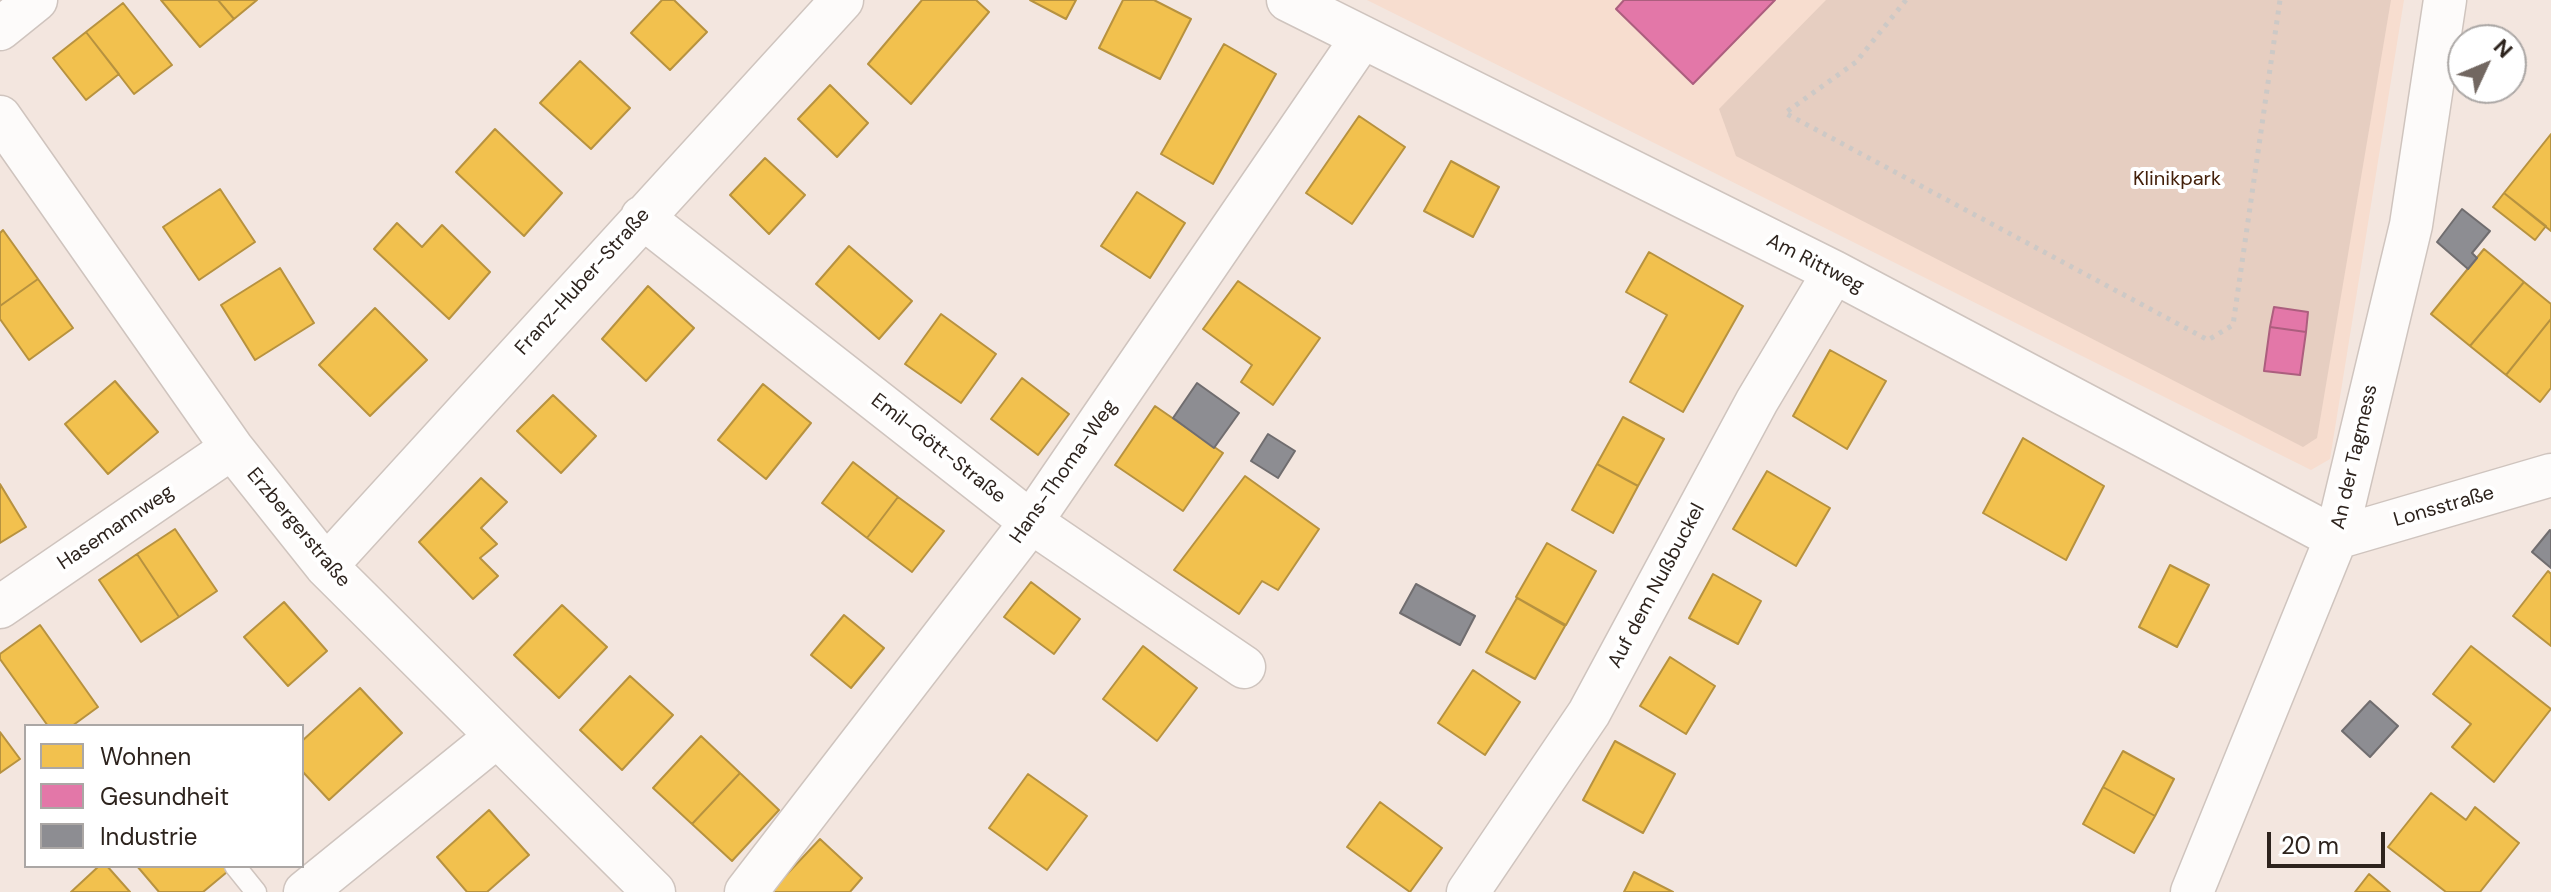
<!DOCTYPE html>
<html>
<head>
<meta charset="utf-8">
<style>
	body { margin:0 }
	#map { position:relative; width:2551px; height:892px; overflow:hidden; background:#f3e6df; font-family:"DM Sans",sans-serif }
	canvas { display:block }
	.legend { position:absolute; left:24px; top:724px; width:280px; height:144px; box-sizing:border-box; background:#fff; border:2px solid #aba7a5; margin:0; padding:10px 14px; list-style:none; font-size:24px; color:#2d231d }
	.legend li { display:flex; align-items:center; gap:16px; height:40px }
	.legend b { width:40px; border:2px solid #aba7a5 }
	.north { position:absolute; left:2447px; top:24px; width:80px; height:80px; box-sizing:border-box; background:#fff; border:2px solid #aba7a5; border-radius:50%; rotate:46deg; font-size:22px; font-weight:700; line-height:32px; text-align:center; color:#2d231d }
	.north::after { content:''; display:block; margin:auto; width:28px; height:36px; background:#726761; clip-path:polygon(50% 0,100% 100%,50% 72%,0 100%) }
	.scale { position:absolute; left:2267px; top:832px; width:118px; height:36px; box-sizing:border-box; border:4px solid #2d231d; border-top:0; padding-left:10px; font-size:24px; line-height:28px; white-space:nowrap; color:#2d231d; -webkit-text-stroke:6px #fff; paint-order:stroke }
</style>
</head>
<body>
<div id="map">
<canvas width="2551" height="892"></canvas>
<ul class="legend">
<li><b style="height:22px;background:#f2c14e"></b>Wohnen</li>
<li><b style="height:22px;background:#e377a8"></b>Gesundheit</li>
<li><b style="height:22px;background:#8d8d92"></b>Industrie</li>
</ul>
<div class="north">N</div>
<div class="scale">20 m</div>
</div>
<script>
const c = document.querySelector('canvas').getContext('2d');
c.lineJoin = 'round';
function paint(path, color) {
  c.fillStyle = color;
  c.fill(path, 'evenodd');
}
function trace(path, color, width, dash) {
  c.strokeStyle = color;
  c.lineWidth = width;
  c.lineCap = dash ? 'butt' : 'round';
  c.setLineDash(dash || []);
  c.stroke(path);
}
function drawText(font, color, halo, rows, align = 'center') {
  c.font = font + ' "DM Sans",sans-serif';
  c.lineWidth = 8;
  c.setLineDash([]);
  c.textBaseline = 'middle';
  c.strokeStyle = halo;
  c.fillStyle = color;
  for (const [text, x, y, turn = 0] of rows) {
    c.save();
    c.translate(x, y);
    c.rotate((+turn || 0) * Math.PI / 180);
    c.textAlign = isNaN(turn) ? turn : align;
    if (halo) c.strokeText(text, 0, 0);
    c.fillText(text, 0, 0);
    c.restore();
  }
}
const built = new Path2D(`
	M1367,0H2404L2330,459L2311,470Z`);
const green = new Path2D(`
	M1826,0H2391L2317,438L2303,447L1736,156L1719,109Z`);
const homes = new Path2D(`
	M161,0H218L234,19L200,47Z
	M218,0H257L234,19Z
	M662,0H674L707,32L670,70L631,33Z
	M922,0H976L989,12L911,104L868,64Z
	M1030,0H1076L1066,19Z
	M1123,0H1154L1191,19L1160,79L1099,48Z
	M123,3L172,65L134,94L86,32Z
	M86,32L119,74L86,100L53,58Z
	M1224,44L1276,74L1213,184L1161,154Z
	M580,61L630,108L591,149L540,103Z
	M830,85L868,123L837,157L798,119Z
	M1359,116L1405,147L1352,224L1306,193Z
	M495,129L562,193L524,236L456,172Z
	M2551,134V231L2504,193Z
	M765,158L805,195L769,234L730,195Z
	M1451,161L1499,187L1473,237L1424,211Z
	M220,189L255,242L199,280L163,227Z
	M1137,192L1185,223L1150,278L1101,246Z
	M2504,193L2546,226L2535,240L2493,207Z
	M397,223L422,247L442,225L490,272L449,319L374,249Z
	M3,230L38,279L0,306V233Z
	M849,246L912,301L879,339L816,284Z
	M2484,249L2524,282L2470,346L2431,314Z
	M1649,252L1743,306L1683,412L1630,382L1667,315L1626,292Z
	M280,268L314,323L255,360L221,305Z
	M38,279L73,328L29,360L0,319V306Z
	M1238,281L1320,338L1273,405L1241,382L1252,365L1203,329Z
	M2524,282L2551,304V319L2506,375L2470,346Z
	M648,286L694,328L646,381L602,339Z
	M375,308L427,360L370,416L319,365Z
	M941,314L996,354L961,403L905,364Z
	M2551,319V388L2540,402L2506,375Z
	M1830,350L1886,381L1847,449L1793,416Z
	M1022,378L1069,414L1038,455L991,419Z
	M115,381L158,432L108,474L65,424Z
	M763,384L811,423L766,479L718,440Z
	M553,395L596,436L561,473L517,431Z
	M1155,406L1223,453L1183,511L1115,465Z
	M1623,417L1664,439L1638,486L1597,464Z
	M2023,438L2104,486L2066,560L1983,513Z
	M853,462L898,497L867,538L822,503Z
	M1597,464L1638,486L1613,533L1572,510Z
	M1767,471L1830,508L1796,566L1733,529Z
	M1245,476L1319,529L1278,590L1262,581L1239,614L1174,570Z
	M481,478L507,502L481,528L497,544L480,558L498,576L473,599L419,542Z
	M0,484L26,527L0,543Z
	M898,497L944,531L912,572L867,538Z
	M175,529L217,591L179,617L137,554Z
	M1547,543L1596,571L1566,625L1516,597Z
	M137,554L179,617L141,642L99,580Z
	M2170,565L2209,585L2177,647L2139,627Z
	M2548,571L2551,574V646L2513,616Z
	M1713,574L1761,601L1738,644L1689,618Z
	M1031,582L1080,619L1054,654L1004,617Z
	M1517,598L1565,626L1535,679L1486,652Z
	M284,602L327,651L288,686L244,637Z
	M562,605L607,647L559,698L514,655Z
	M844,615L884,648L851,688L811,655Z
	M40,625L98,707L72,726H48L0,659V654Z
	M1143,646L1197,688L1157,741L1103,699Z
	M2471,646L2551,709L2494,782L2452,747L2471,724L2433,694Z
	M1670,657L1715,686L1686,734L1640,706Z
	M1473,670L1520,702L1485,755L1438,723Z
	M630,676L673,715L622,770L580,730Z
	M360,688L402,733L329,800L302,771V741Z
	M0,732L20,759L0,773Z
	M701,736L740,773L692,824L653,788Z
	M1615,741L1675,774L1643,833L1583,800Z
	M2123,751L2174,779L2155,816L2103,787Z
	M740,773L779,810L732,861L692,824Z
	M1028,774L1087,816L1047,870L989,828Z
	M2103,787L2155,816L2134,853L2083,824Z
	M2431,793L2466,820L2475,807L2519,843L2480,892H2446L2388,847Z
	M1380,802L1442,848L1410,892L1347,847Z
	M489,810L529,855L487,892H467L437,857Z
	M820,839L862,878L850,892H775L772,890Z
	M99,866H107L130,892H71Z
	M137,866H232L233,867L203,892H159Z
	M1634,872L1673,892H1624Z
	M2369,874L2390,892H2355Z`);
const health = new Path2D(`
	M1624,0H1775L1693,84L1616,9Z
	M2274,307L2308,312L2306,332L2270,327Z
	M2270,327L2306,332L2300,375L2264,371Z`);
const industry = new Path2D(`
	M2462,209L2490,231L2472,253L2477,258L2468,269L2437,242Z
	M1197,383L1239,413L1214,448L1173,418Z
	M1268,434L1295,451L1278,478L1251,461Z
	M2550,530L2551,531V568L2532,552Z
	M1416,584L1475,616L1460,645L1400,613Z
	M2370,701L2398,726L2370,757L2342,731Z`);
const path = new Path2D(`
	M1906,0L1856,62L1785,113L2208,340L2233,325L2280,0`);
const service = new Path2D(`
	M235,866L256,892`);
const minor = new Path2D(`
	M1288,0L1834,272L2336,538
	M0,29L36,0
	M0,117L232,448L326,566L654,892
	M642,217L1031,522L1244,667
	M2336,538L2551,475
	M326,566L842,0
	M0,607L232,448
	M305,892L496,737
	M746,892L1031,522L1362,38
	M1468,892L1589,713L1757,401L1834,272
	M2192,892L2336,538L2411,225L2445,0`);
const parkNames = [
	["Klinikpark",2177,180]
];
const streetNames = [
	["Am Rittweg",1815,264,27],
	["Franz-Huber-Straße",583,282,-48],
	["Emil-Gött-Straße",938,449,38],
	["An der Tagmess",2355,457,-77],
	["Hans-Thoma-Weg",1064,472,-55],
	["Lonsstraße",2444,507,-16],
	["Hasemannweg",116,528,-34],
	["Erzbergerstraße",298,528,50],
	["Auf dem Nußbuckel",1657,586,-62]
];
paint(built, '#f7ddcf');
paint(green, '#e6cec1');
paint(homes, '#f2c14e');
trace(homes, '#b7923f', 2);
paint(health, '#e377a8');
trace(health, '#ac5e7e', 2);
paint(industry, '#8d8d92');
trace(industry, '#706d6f', 2);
trace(service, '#cfc4be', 23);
trace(minor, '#cfc4be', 45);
trace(path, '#cdc9c6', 5, [4, 6]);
trace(service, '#fdfbfa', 20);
trace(minor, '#fdfbfa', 42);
drawText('20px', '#44210b', '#fff', parkNames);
drawText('20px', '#2d231d', '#fff', streetNames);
</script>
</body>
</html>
